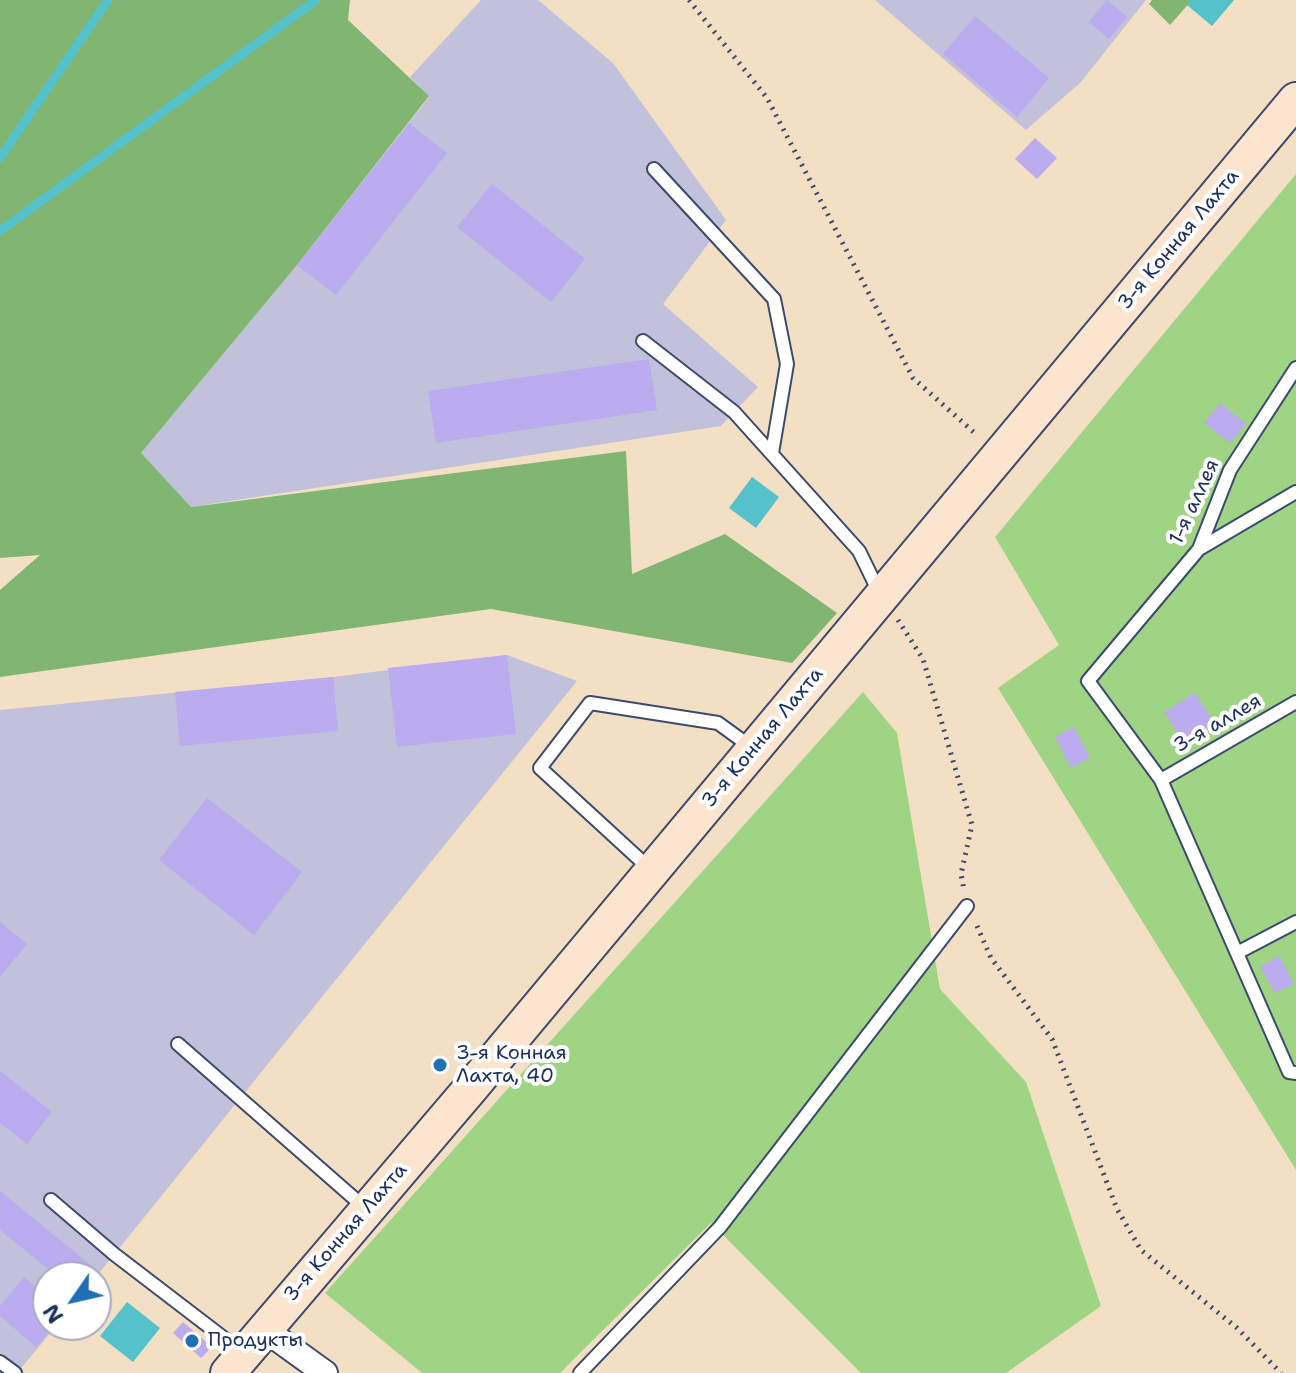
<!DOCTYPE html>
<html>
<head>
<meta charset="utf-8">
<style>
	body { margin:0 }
	#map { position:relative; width:1296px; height:1373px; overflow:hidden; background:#f3e0c4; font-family:"Shantell Sans",sans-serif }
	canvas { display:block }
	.north { position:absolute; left:32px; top:1261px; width:80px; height:80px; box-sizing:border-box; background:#fff; border:2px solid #a4acbf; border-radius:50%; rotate:236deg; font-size:22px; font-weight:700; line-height:32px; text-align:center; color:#1b2f5e }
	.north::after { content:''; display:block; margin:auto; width:28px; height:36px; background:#1f6fb2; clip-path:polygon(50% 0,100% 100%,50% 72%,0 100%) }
</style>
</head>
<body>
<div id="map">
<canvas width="1296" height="1373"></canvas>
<div class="north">N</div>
</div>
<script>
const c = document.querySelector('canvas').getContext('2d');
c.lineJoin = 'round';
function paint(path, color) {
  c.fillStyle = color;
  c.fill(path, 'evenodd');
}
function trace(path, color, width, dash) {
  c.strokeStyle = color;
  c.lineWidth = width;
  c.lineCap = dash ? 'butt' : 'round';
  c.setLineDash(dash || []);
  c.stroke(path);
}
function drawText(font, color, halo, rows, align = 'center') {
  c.font = font + ' "Shantell Sans",sans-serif';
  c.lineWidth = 8;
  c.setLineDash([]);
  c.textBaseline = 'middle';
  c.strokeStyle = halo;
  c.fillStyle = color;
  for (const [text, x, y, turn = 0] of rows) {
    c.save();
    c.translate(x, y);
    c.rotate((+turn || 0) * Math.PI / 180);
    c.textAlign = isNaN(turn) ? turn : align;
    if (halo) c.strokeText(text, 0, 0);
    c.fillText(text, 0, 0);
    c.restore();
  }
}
const industrial = new Path2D(`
	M481,0H538L613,63L726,220L663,304L758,387L721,426L191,507L140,454L297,265L429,97L410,77Z
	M875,0H1146L1081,82L1026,130Z
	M507,655L577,681L96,1277H48V1325H57L17,1373H0V710L333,677Z`);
const green = new Path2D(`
	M1296,174V1170L998,688L1059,645L995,537Z
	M863,692L897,733L940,989L1026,1082L1101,1306L1006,1373H861L711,1223L560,1373H422L325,1293Z`);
const forest = new Path2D(`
	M0,0H350L348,20L429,96L297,265L141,453L191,507L626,451L632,574L725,534L837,613L792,663L491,609L0,677V590L40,555L0,558Z
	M1152,0H1192L1170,25L1149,4Z`);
const water = new Path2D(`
	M1191,0H1234L1212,26L1187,5Z
	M752,477L779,497L756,528L729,508Z
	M127,1302L160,1328L133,1362L100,1336Z`);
const stream = new Path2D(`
	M0,158L108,0
	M0,231L316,0`);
const building = new Path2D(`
	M1107,0L1127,17L1109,39L1089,22Z
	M975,16L1049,78L1017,117L943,54Z
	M409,123L447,153L336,295L297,265Z
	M1035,138L1057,158L1037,179L1015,159Z
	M492,184L585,259L551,302L457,227Z
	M649,359L657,410L436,443L428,391Z
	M1220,403L1246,424L1230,443L1204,423Z
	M507,655L516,734L397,747L388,668Z
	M333,677L338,731L180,746L175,692Z
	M1195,693L1215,724L1185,744L1164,712Z
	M1074,727L1090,758L1071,768L1055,737Z
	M207,798L302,872L254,935L159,860Z
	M0,922L27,944L0,977Z
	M1279,956L1294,984L1275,993L1260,967Z
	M0,1071L52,1112L27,1144L0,1123Z
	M0,1191L93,1267L85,1277H58L0,1230Z
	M24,1277L48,1298V1325H54L36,1347L0,1316V1306Z
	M183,1322L212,1347L201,1358L173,1333Z`);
const path = new Path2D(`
	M689,0L767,98L913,378L977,435
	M898,620L923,659L972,825L961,874L964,890
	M977,926L991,958L1052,1039L1117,1209L1141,1250L1237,1328L1281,1373`);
const lane = new Path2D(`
	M654,169L774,299L787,364L772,453
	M643,341L734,412L859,551L880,594
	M1296,368L1230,470L1199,549L1088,681L1161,780L1289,1072L1296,1073
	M1199,549L1296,492
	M1161,780L1296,702
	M650,869L540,768L590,703L718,723L751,747
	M1237,953L1296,922
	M178,1044L364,1207
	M51,1200L114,1254L242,1352
	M0,1362L15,1373
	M580,1373L720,1227L967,906`);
const street = new Path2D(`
	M264,1329L325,1373`);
const secondary = new Path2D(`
	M228,1373L470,1089L1296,100`);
const markers = [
	[440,1065,8,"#1f6fb2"],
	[192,1341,8,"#1f6fb2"]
];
const streetNames = [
	["3-я Конная Лахта",1179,240,-50],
	["1-я аллея",1195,502,-65],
	["3-я аллея",1218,724,-30],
	["3-я Конная Лахта",763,738,-50],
	["3-я Конная Лахта",346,1233,-49]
];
const poiNames = [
	["3-я Конная",456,1054],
	["Лахта, 40",456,1077],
	["Продукты",208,1341]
];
paint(industrial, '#c2c1dc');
paint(green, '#a0d485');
paint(forest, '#80b672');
paint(water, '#54c1cb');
trace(stream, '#54c1cb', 9);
paint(building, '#bbabef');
trace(lane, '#3b4a6d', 16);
trace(street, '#3b4a6d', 28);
trace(secondary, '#3b4a6d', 38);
trace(path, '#3b4a6d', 5, [2, 6]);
trace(lane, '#fff', 12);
trace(street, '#fff', 24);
trace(secondary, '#fce5cf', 34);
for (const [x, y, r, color] of markers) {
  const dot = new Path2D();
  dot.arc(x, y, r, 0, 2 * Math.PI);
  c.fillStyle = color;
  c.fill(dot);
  trace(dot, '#fff', 3);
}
drawText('20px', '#1b2f5e', '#fff', streetNames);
drawText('20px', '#1b2f5e', '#fff', poiNames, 'left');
</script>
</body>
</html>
